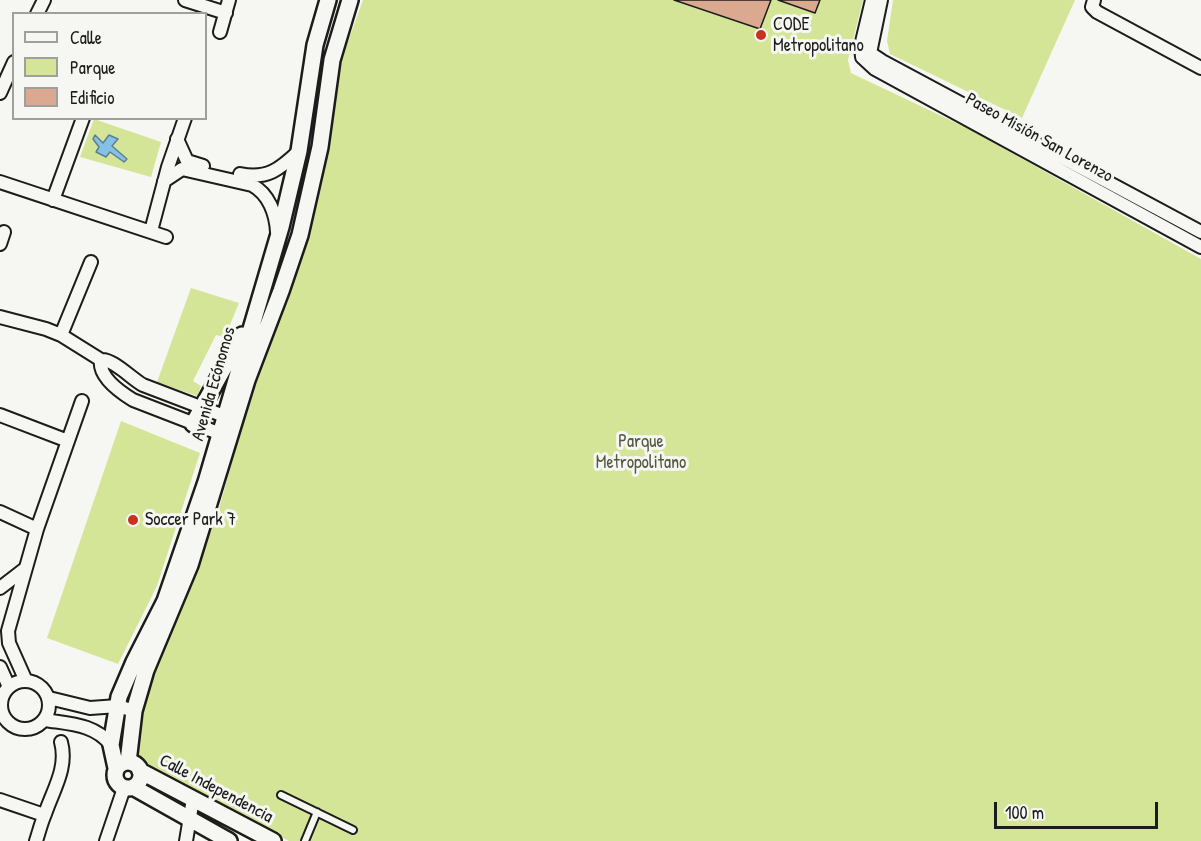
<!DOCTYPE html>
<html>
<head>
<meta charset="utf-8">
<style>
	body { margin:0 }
	#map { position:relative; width:1201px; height:841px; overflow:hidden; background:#f6f6f2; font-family:"Patrick Hand",sans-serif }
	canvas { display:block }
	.legend { position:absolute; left:12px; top:12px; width:195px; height:108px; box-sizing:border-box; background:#f6f6f2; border:2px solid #9f9f9c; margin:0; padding:8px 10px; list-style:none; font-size:18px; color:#1c1c1c }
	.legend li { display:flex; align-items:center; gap:12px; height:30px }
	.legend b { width:30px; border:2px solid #9f9f9c }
	.scale { position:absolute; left:994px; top:802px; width:164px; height:27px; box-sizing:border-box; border:3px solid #1c1c1c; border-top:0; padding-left:8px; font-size:18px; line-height:21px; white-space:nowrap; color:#1c1c1c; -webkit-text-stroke:4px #f6f6f2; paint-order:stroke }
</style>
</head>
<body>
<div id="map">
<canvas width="1201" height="841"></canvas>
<ul class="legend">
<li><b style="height:8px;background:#f6f6f2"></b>Calle</li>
<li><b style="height:16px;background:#d5e598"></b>Parque</li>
<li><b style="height:16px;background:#dba98f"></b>Edificio</li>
</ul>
<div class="scale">100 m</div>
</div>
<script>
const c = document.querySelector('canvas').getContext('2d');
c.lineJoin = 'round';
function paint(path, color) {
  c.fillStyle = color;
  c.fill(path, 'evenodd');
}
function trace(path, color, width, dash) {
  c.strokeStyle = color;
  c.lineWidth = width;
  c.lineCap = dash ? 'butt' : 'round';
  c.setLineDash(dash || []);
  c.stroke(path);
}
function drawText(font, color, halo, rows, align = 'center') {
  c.font = font + ' "Patrick Hand",sans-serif';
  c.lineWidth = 6;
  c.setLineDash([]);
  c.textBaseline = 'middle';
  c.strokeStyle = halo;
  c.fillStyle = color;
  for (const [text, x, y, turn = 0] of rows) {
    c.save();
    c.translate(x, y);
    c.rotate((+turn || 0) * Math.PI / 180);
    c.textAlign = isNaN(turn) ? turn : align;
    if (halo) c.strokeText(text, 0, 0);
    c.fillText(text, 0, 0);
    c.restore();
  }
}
const green = new Path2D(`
	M363,0H863L848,60L851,73L969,129L1201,259V841H289L148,766L139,758L137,748L146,699L154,672L189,590L218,512L262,356L337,72Z
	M893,0H1075L1022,118L890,54L887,41Z
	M94,119L161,142L151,177L80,157Z
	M191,288L239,303L225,337L216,335L193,381L201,386L197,396L157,382Z
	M121,421L200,453L157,586L118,664L47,638Z`);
const water = new Path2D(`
	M95,135L103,143L109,135L118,139L112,146L127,159L124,162L110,152L106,157L96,152L99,147L93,139Z`);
const building = new Path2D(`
	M674,0H771L760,29Z
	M778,0H820L815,13Z`);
const service = new Path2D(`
	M281,795L353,830
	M305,841L317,812`);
const minor = new Path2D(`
	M185,0L226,13
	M1094,0L1092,7L1097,12L1201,68
	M37,14L44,0
	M220,32L229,0
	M870,53L882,61L1201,232
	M870,53L881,0
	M862,57L875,69L1201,247
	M862,57L861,46L872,0
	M0,93L14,62
	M177,139L187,161L203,166
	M240,174C267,180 280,169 299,151
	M164,181L182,169L252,185C269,194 276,214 277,232
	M0,182L166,237
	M53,200L83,118
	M151,231L168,167L185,118
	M0,244L4,232
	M0,317L46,329L61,335L101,360
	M61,335L91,262
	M101,360C98,377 120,392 133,400L226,436
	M101,360C112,358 132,379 143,385L232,419
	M0,415L68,441
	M0,512L37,529
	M0,588L26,568
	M0,667L9,687
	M1 705a24 24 0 1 1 48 0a24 24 0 1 1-48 0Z
	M26,681L9,643L8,631L37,529L82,401
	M49,698L90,708L118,706L134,711
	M45,720C70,724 95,724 111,745
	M0,800L44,815
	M36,841C39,832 41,823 45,814C53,790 68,768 61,742
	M106,841L124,788
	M186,841L193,799`);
const tertiary = new Path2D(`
	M193,424L242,335
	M115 775a13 13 0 1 1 26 0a13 13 0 1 1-26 0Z
	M128,762L134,711L146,670L190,565L247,380L281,291L300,235L320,147L332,60L350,0
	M116,768L111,745L119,697L134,662L165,601L206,482L281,227L299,151L315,45L328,0
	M140,771L273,841
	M133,787L229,841`);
const markers = [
	[761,35,6,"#c8321e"],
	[133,520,6,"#c8321e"]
];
const poiNames = [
	["CODE",773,25],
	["Metropolitano",773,46],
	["Soccer Park 7",145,520]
];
const streetNames = [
	["Paseo Misión San Lorenzo",1039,138,29],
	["Avenida Ecónomos",214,384,-74],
	["Calle Independencia",216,789,28]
];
const parkNames = [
	["Parque",641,442],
	["Metropolitano",641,463]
];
paint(green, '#d5e598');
paint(water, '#85c1e4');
trace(water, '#5b7f94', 1.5);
paint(building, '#dba98f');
trace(building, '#1c1c1c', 1.5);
trace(service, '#1c1c1c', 10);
trace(minor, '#1c1c1c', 16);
trace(tertiary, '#1c1c1c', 20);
trace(service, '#f6f6f2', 6);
trace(minor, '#f6f6f2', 12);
trace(tertiary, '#f6f6f2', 15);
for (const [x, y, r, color] of markers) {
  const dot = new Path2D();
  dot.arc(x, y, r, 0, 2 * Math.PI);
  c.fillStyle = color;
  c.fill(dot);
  trace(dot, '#f6f6f2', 2);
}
drawText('18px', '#1c1c1c', '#f6f6f2', poiNames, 'left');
drawText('18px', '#1c1c1c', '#f6f6f2', streetNames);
drawText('18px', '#545841', '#f6f6f2', parkNames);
</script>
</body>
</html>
